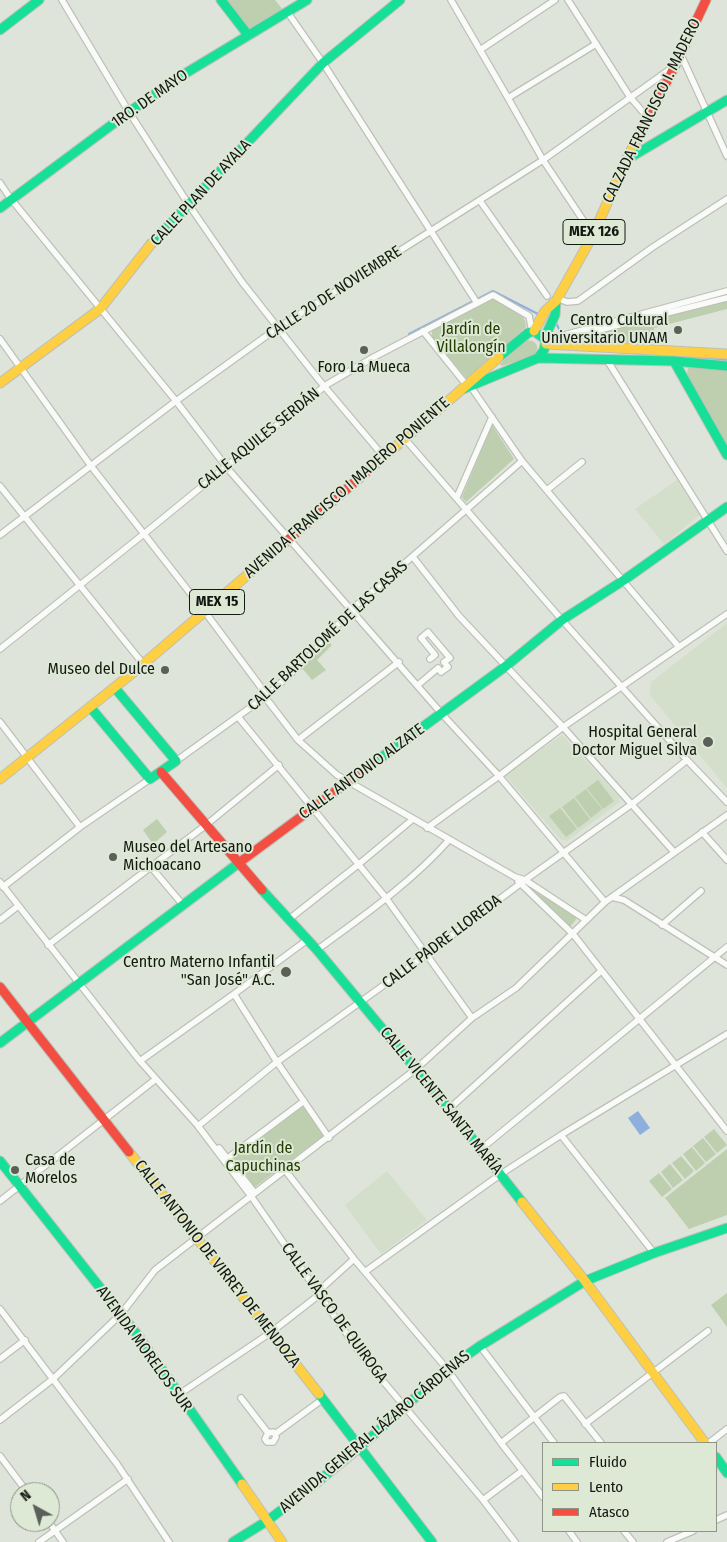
<!DOCTYPE html>
<html>
<head>
<meta charset="utf-8">
<style>
	body { margin:0 }
	#map { position:relative; width:727px; height:1542px; overflow:hidden; background:#dee4d9; font-family:"Fira Sans Condensed",sans-serif }
	canvas { display:block }
	.legend { position:absolute; left:542px; top:1442px; width:175px; height:90px; box-sizing:border-box; background:#dde8d5; border:1px solid #8d9587; margin:0; padding:6px 9px; list-style:none; font-size:15px; color:#141812 }
	.legend li { display:flex; align-items:center; gap:10px; height:25px }
	.legend b { width:25px; border:1px solid #8d9587 }
	.north { position:absolute; left:10px; top:1482px; width:50px; height:50px; box-sizing:border-box; background:#dde8d5; border:1px solid #8d9587; border-radius:50%; rotate:321deg; font-size:14px; font-weight:700; line-height:20px; text-align:center; color:#141812 }
	.north::after { content:''; display:block; margin:auto; width:18px; height:22px; background:#5b5f58; clip-path:polygon(50% 0,100% 100%,50% 72%,0 100%) }
</style>
</head>
<body>
<div id="map">
<canvas width="727" height="1542"></canvas>
<ul class="legend">
<li><b style="height:6px;background:#16e098"></b>Fluido</li>
<li><b style="height:6px;background:#ffcf43"></b>Lento</li>
<li><b style="height:6px;background:#f24e42"></b>Atasco</li>
</ul>
<div class="north">N</div>
</div>
<script>
const c = document.querySelector('canvas').getContext('2d');
c.lineJoin = 'round';
function paint(path, color) {
  c.fillStyle = color;
  c.fill(path, 'evenodd');
}
function trace(path, color, width, dash) {
  c.strokeStyle = color;
  c.lineWidth = width;
  c.lineCap = dash ? 'butt' : 'round';
  c.setLineDash(dash || []);
  c.stroke(path);
}
function drawText(font, color, halo, rows, align = 'center') {
  c.font = font + ' "Fira Sans Condensed",sans-serif';
  c.lineWidth = 4;
  c.setLineDash([]);
  c.textBaseline = 'middle';
  c.strokeStyle = halo;
  c.fillStyle = color;
  for (const [text, x, y, turn = 0] of rows) {
    c.save();
    c.translate(x, y);
    c.rotate((+turn || 0) * Math.PI / 180);
    c.textAlign = isNaN(turn) ? turn : align;
    if (halo) c.strokeText(text, 0, 0);
    c.fillText(text, 0, 0);
    c.restore();
  }
}
const built = new Path2D(`
	M677,480L700,515L664,544L635,509Z
	M727,623V788L650,695L651,682Z
	M562,735L619,797L620,802L567,841L560,839L505,775Z
	M387,1171L427,1220L381,1254L345,1205Z`);
const green = new Path2D(`
	M225,0H275L283,10L249,31Z
	M727,293V309L654,328L655,343L572,342L569,341V336Z
	M492,297L523,317L525,321L526,327L467,379L432,337V329Z
	M525,341C537,338 541,349 533,356L502,366L500,364Z
	M688,365L727,368V447L687,377Z
	M492,425L514,459L466,502L462,497Z
	M328,641L332,645L317,660L326,670L312,680L301,667Z
	M598,780L614,801L603,809L587,788Z
	M586,789L602,809L591,818L575,797Z
	M574,798L590,819L578,828L562,807Z
	M560,808L577,829L566,837L549,816Z
	M157,819L167,832L153,844L143,830Z
	M531,889L577,915L578,917L570,927L567,926Z
	M303,1105L323,1136L255,1187L233,1158Z
	M714,1129L727,1145L717,1153L704,1137Z
	M703,1138L716,1154L706,1162L693,1146Z
	M692,1147L705,1163L696,1171L683,1154Z
	M727,1149V1215L689,1229L665,1198Z
	M681,1156L694,1171L685,1179L672,1163Z
	M670,1164L683,1180L673,1188L661,1172Z
	M659,1173L672,1189L662,1197L649,1181Z
	M727,1293V1327L711,1305Z`);
const water = new Path2D(`
	M638,1111L650,1128L640,1135L628,1118Z`);
const stream = new Path2D(`
	M556,323L565,341
	M409,334L493,291L540,315
	M617,352L727,360`);
const street = new Path2D(`
	M62,0L129,112L189,205L242,282L319,380L384,457
	M451,0L508,98L543,160L593,235
	M568,0L630,97L648,118
	M288,13L323,63L477,303
	M480,50L555,0
	M681,55L727,156
	M508,98L596,44
	M0,183L11,199L176,401L228,469L442,714L499,776L605,902
	M480,201L547,296
	M557,298L567,302L578,301L653,247L727,199
	M423,331L464,382L471,387L522,461L679,647
	M591,332L727,298
	M0,339L91,466L208,616L263,690L265,697L298,740L337,775L515,877L525,880L586,920
	M546,340L727,291
	M607,360L727,551
	M405,439L562,620L687,760L727,802
	M0,486L144,665
	M547,490L582,462
	M457,497L492,417
	M0,535L176,401L276,329L543,160L673,67
	M413,557L459,616L563,727L674,852
	M0,649L145,533L326,385L374,357L493,295L529,316L532,331
	M418,685L438,668L441,672L448,667L444,662L450,658L428,632L421,638L435,655L430,659
	M239,718L386,898L472,1018
	M0,722L80,827
	M298,740L399,662
	M176,761L265,697L306,660L351,610L522,461
	M427,828L499,776L563,727L727,614
	M702,832L727,860
	M151,867L183,905
	M518,881L573,934L727,1131
	M0,882L140,1061L200,1128
	M3,887L80,827L150,779
	M612,897L624,900L727,965
	M0,920L18,906
	M288,920L359,864L413,819
	M662,925L701,891
	M48,945L206,825L279,765
	M317,950C363,916 411,883 449,840
	M234,994L277,1062L329,1138
	M140,1061L234,994L307,940
	M449,1109L601,971
	M198,1126L277,1062L427,954L525,880L632,804L687,760
	M198,1126L251,1196L362,1356L483,1500L515,1542
	M561,1135L654,1253
	M219,1148L255,1193
	M481,1149L727,947
	M228,1158L304,1101
	M285,1170L354,1259L447,1369L501,1443L543,1497
	M0,1201L156,1079
	M366,1271L501,1174L561,1135L727,1034
	M0,1309L117,1464L169,1542
	M480,1346L554,1443
	M0,1359L25,1340
	M178,1395L270,1333L319,1295L320,1291L323,1287L354,1259
	M241,1398L268,1433
	M0,1420L53,1379L121,1314L155,1270L416,1069L472,1018L516,988L605,902L727,815
	M585,1424L708,1331
	M275,1434L276,1437L273,1442H267L265,1439L268,1433L273,1432L275,1434L323,1399
	M501,1443L560,1397L564,1396L601,1443
	M709,1443L727,1429
	M0,1456L27,1492
	M483,1500L522,1471
	M716,1520L727,1515
	M49,1522L63,1542
	M569,1531L577,1542
	M624,1531L633,1542
	M39,1542L128,1479
	M667,1542L693,1531`);
const fast = new Path2D(`
	M221,0L248,35
	M0,30L39,0
	M626,160L727,100
	M0,208L129,112L181,76L307,0
	M151,244L323,63L400,0
	M545,337L555,315L556,301
	M538,358L674,361L727,366
	M674,361L727,455
	M463,389L538,358L544,350L546,340L534,331L528,333L499,357
	M91,708L150,779L176,761L115,688
	M360,773L506,666L562,620L624,580L727,507
	M262,890L317,950L449,1109L522,1202
	M0,1043L240,862
	M0,1161L139,1337L242,1484
	M319,1394L432,1542
	M716,1457L727,1473
	M233,1542L267,1521L310,1488L360,1447L447,1369L480,1346L585,1281L654,1253L727,1228`);
const slow = new Path2D(`
	M534,331L545,311L556,301L593,235L626,160L638,137
	M546,344L727,354
	M0,383L100,309L151,244
	M379,461L499,357
	M0,779L135,671L252,571
	M129,1152L319,1394
	M522,1202L585,1281L705,1443
	M242,1484L282,1542`);
const jam = new Path2D(`
	M638,137L676,64L706,0
	M252,571L379,461
	M161,772L262,890
	M240,862L360,773
	M0,987L129,1152`);
const markers = [
	[678,330,5,"#5b5f58"],
	[364,350,5,"#5b5f58"],
	[165,670,5,"#5b5f58"],
	[708,742,6,"#5b5f58"],
	[113,857,5,"#5b5f58"],
	[286,972,6,"#5b5f58"],
	[15,1170,5,"#5b5f58"]
];
const shields = [
	[594,232,62],
	[217,602,55]
];
const shieldNames = [
	["MEX 126",594,232],
	["MEX 15",217,602]
];
const streetNames = [
	["1RO. DE MAYO",150,99,-35],
	["CALZADA FRANCISCO I. MADERO",652,111,-64],
	["CALLE PLAN DE AYALA",201,193,-47],
	["CALLE 20 DE NOVIEMBRE",334,293,-33],
	["CALLE AQUILES SERDÁN",259,439,-39],
	["AVENIDA FRANCISCO I MADERO PONIENTE",347,488,-41],
	["CALLE BARTOLOMÉ DE LAS CASAS",328,636,-43],
	["CALLE ANTONIO ALZATE",362,772,-36],
	["CALLE PADRE LLOREDA",442,942,-37],
	["CALLE VICENTE SANTA MARÍA",441,1101,51],
	["CALLE ANTONIO DE VIRREY DE MENDOZA",217,1264,52],
	["CALLE VASCO DE QUIROGA",334,1313,54],
	["AVENIDA MORELOS SUR",144,1349,54],
	["AVENIDA GENERAL LÁZARO CÁRDENAS",375,1432,-40]
];
const poiNames = [
	["Centro Cultural",668,321],
	["Universitario UNAM",668,339],
	["Foro La Mueca",364,368,"center"],
	["Museo del Dulce",155,670],
	["Hospital General",697,733],
	["Doctor Miguel Silva",697,751],
	["Museo del Artesano",123,848,"left"],
	["Michoacano",123,866,"left"],
	["Centro Materno Infantil",275,963],
	["\"San José\" A.C.",275,981],
	["Casa de",25,1161,"left"],
	["Morelos",25,1179,"left"]
];
const parkNames = [
	["Jardín de",471,330],
	["Villalongín",471,348],
	["Jardín de",263,1149],
	["Capuchinas",263,1167]
];
paint(built, '#d3decb');
paint(green, '#bdcfae');
paint(water, '#8eafde');
trace(stream, '#8eafde', 2);
trace(street, '#bcc1b8', 8);
trace(fast, '#bcc1b8', 11);
trace(slow, '#bcc1b8', 11);
trace(jam, '#bcc1b8', 11);
trace(street, '#fafbf9', 5.5);
trace(fast, '#16e098', 9);
trace(slow, '#ffcf43', 9);
trace(jam, '#f24e42', 9);
for (const [x, y, r, color] of markers) {
  const dot = new Path2D();
  dot.arc(x, y, r, 0, 2 * Math.PI);
  c.fillStyle = color;
  c.fill(dot);
  trace(dot, '#dde8d5', 2);
}
for (const [x, y, w] of shields) {
  const box = new Path2D();
  box.roundRect(x - w / 2, y - 12.5, w, 25, 4);
  c.fillStyle = '#dde8d5';
  c.fill(box);
  trace(box, '#141812', 1);
}
drawText('bold 15px', '#141812', null, shieldNames);
drawText('16px', '#141812', '#dde8d5', streetNames);
drawText('16px', '#141812', '#dde8d5', poiNames, 'right');
drawText('16px', '#233d00', '#dde8d5', parkNames);
</script>
</body>
</html>
